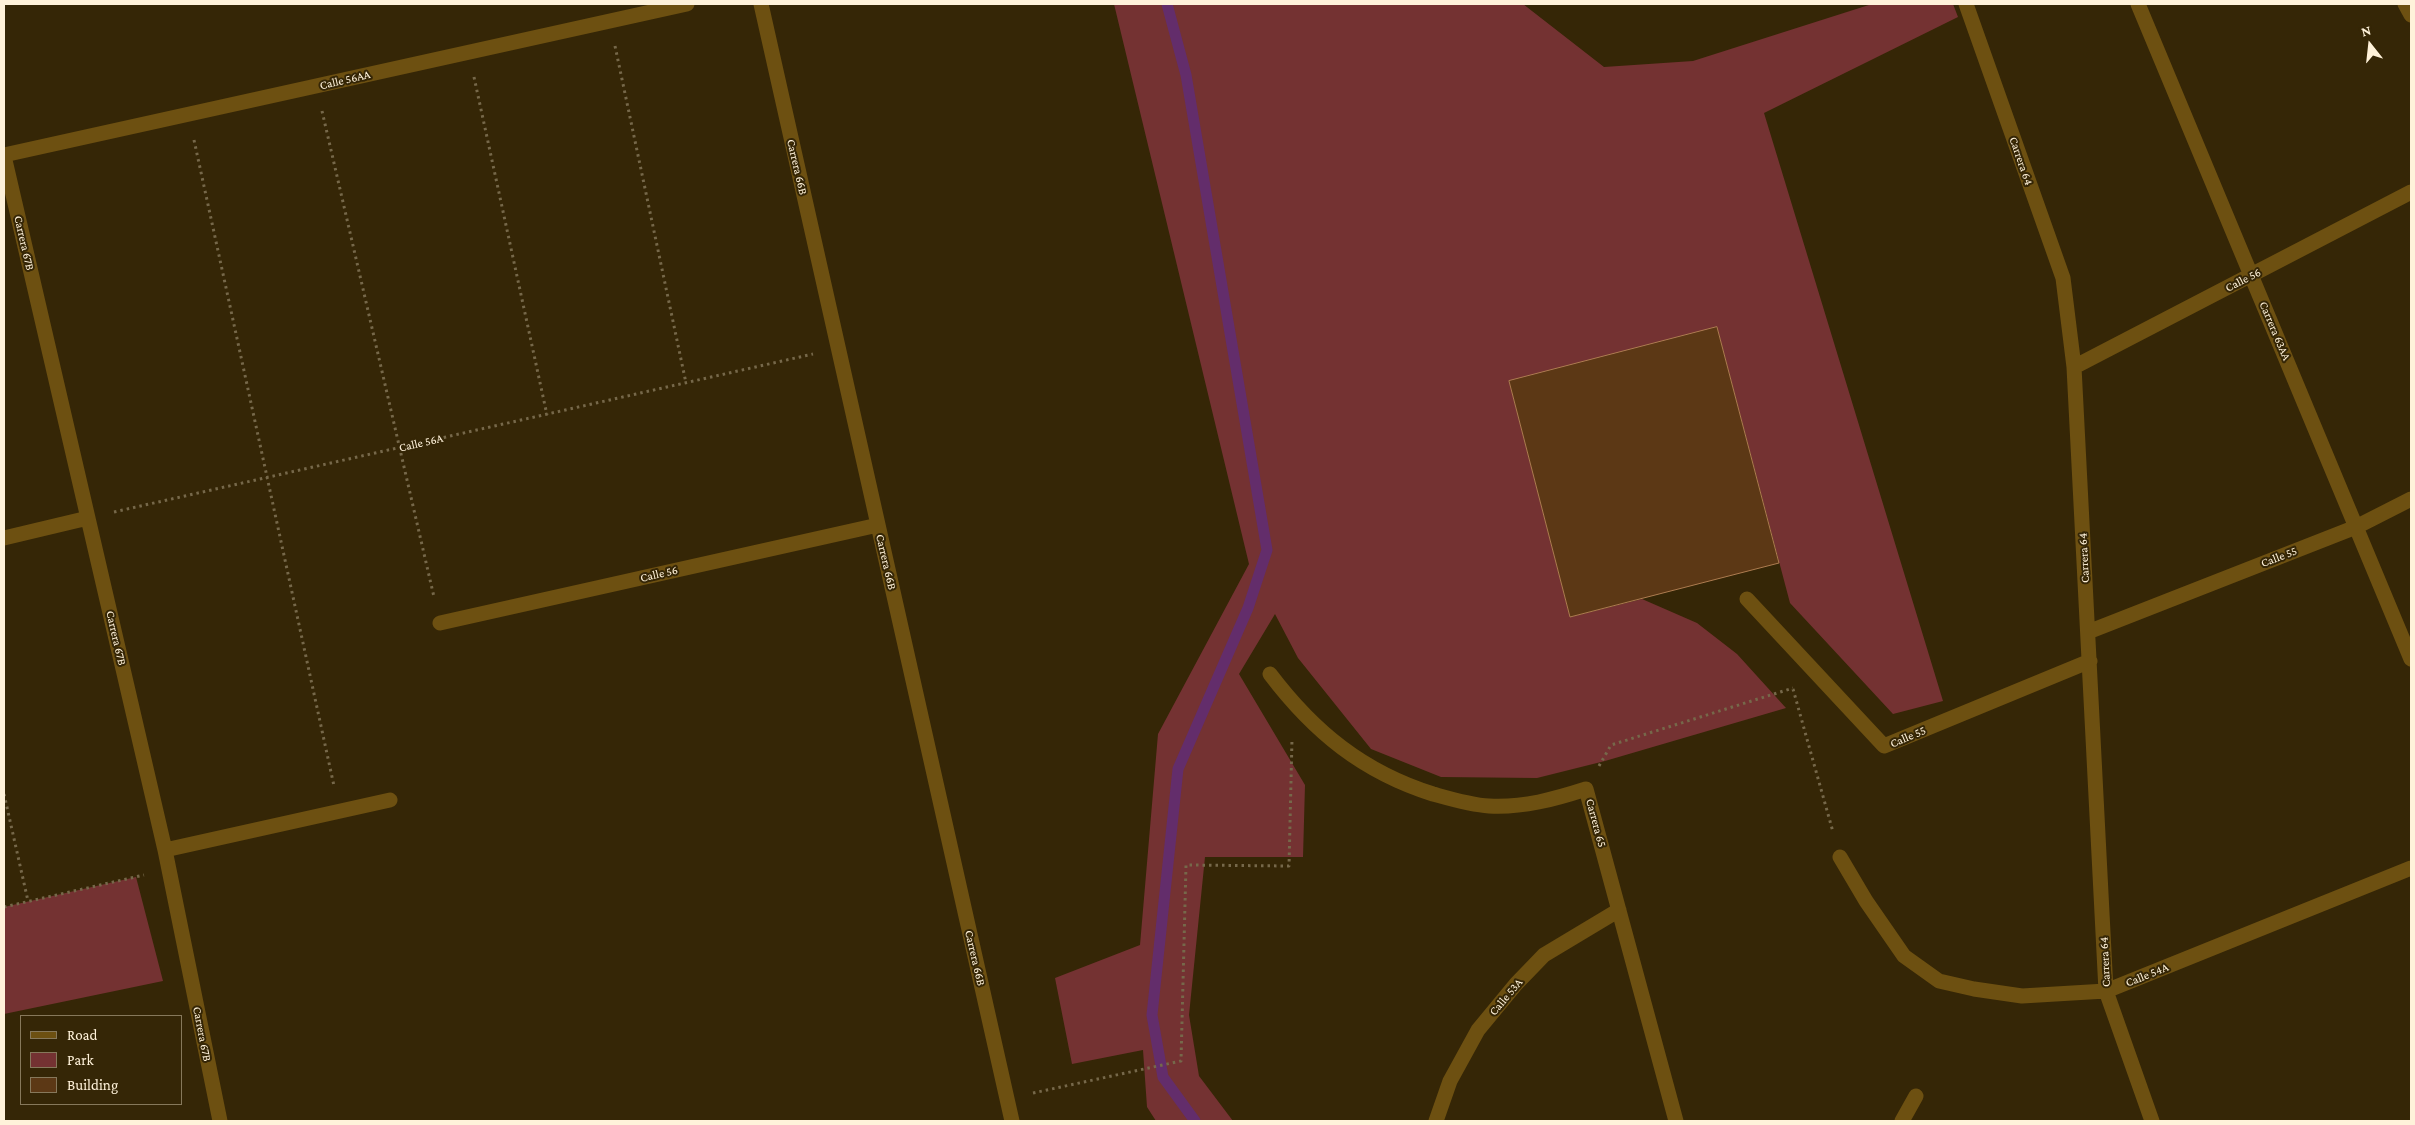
<!DOCTYPE html>
<html>
<head>
<meta charset="utf-8">
<style>
	body { margin:0 }
	#map { position:relative; width:2415px; height:1125px; overflow:hidden; background:#352606; font-family:"Crimson Pro",serif }
	canvas { display:block }
	.frame { position:absolute; inset:0; border:5px solid #fff2da; pointer-events:none }
	.legend { position:absolute; left:20px; top:1015px; width:162px; height:90px; box-sizing:border-box; background:#352606; border:1px solid #86785b; margin:0; padding:6px 9px; list-style:none; font-size:15px; color:#fff2da }
	.legend li { display:flex; align-items:center; gap:10px; height:25px }
	.legend b { width:25px; border:1px solid #86785b }
	.north { position:absolute; left:2345px; top:20px; width:50px; height:50px; -webkit-text-stroke:4px #352606; paint-order:stroke; rotate:344deg; font-size:14px; font-weight:700; line-height:20px; text-align:center; color:#fff2da }
	.north::after { content:''; display:block; margin:auto; width:18px; height:22px; background:#fff2da; clip-path:polygon(50% 0,100% 100%,50% 72%,0 100%) }
</style>
</head>
<body>
<div id="map">
<canvas width="2415" height="1125"></canvas>
<div class="frame"></div>
<ul class="legend">
<li><b style="height:6px;background:#6d5011"></b>Road</li>
<li><b style="height:14px;background:#743232"></b>Park</li>
<li><b style="height:14px;background:#5c3815"></b>Building</li>
</ul>
<div class="north">N</div>
</div>
<script>
const c = document.querySelector('canvas').getContext('2d');
c.lineJoin = 'round';
function paint(path, color) {
  c.fillStyle = color;
  c.fill(path, 'evenodd');
}
function trace(path, color, width, dash) {
  c.strokeStyle = color;
  c.lineWidth = width;
  c.lineCap = dash ? 'butt' : 'round';
  c.setLineDash(dash || []);
  c.stroke(path);
}
function drawText(font, color, halo, rows, align = 'center') {
  c.font = font + ' "Crimson Pro",serif';
  c.lineWidth = 4;
  c.setLineDash([]);
  c.textBaseline = 'middle';
  c.strokeStyle = halo;
  c.fillStyle = color;
  for (const [text, x, y, turn = 0] of rows) {
    c.save();
    c.translate(x, y);
    c.rotate((+turn || 0) * Math.PI / 180);
    c.textAlign = isNaN(turn) ? turn : align;
    if (halo) c.strokeText(text, 0, 0);
    c.fillText(text, 0, 0);
    c.restore();
  }
}
const green = new Path2D(`
	M1114,4H1523L1604,67L1693,61L1872,4H1953L1958,17L1764,113L1943,701L1893,714L1790,603L1717,327L1509,381L1570,617L1642,599L1697,623L1737,654L1786,708L1605,761L1537,778L1441,777L1371,749L1298,658L1275,614L1239,674L1305,785L1303,857H1205L1189,1015L1199,1076L1233,1121H1156L1147,1107L1143,1050L1072,1064L1055,978L1140,945L1158,734L1249,564Z
	M136,877L163,981L4,1014V907Z`);
const stream = new Path2D(`
	M1167,4L1186,75L1267,550L1248,608L1178,769L1152,1015L1163,1077L1195,1121`);
const building = new Path2D(`
	M1717,327L1779,563L1570,617L1509,381Z`);
const path = new Path2D(`
	M615,46L686,383
	M474,77L547,415
	M322,111L434,597
	M194,140L334,786
	M114,512L813,354
	M1793,689L1833,832
	M1599,766L1611,745L1793,688
	M4,794L28,901
	M4,907L144,875
	M1033,1093L1181,1061L1186,865L1289,866L1292,739`);
const minor = new Path2D(`
	M761,4L1012,1121
	M1966,4L2063,278L2074,367L2106,991L2152,1121
	M2138,4L2411,659
	M2405,4L2411,15
	M4,155L687,4
	M4,156L165,850L220,1121
	M2074,367L2411,192
	M4,538L88,518
	M1747,599L1884,746L2090,661
	M440,623L878,525
	M2088,632L2356,527L2411,499
	M1270,674C1314,732 1363,772 1433,794C1451,799 1471,805 1489,806C1523,808 1555,799 1586,789L1676,1121
	M165,850L390,800
	M1840,857L1866,901L1904,956L1939,981L1974,989L2022,996L2106,991L2411,868
	M1436,1121L1450,1081L1478,1030L1516,984L1544,955L1619,910
	M1902,1121L1916,1096`);
const streetNames = [
	["Calle 56AA",345,80,-13],
	["Carrera 64",2021,161,71],
	["Carrera 66B",797,167,77],
	["Carrera 67B",24,243,77],
	["Calle 56",2243,280,-27],
	["Carrera 63AA",2275,331,67],
	["Calle 56A",421,443,-13],
	["Calle 55",2279,557,-21],
	["Carrera 64",2084,558,-93],
	["Carrera 66B",886,562,77],
	["Calle 56",659,574,-13],
	["Carrera 67B",116,638,77],
	["Calle 55",1908,737,-23],
	["Carrera 65",1596,823,75],
	["Carrera 66B",975,958,77],
	["Carrera 64",2105,962,-93],
	["Calle 54A",2147,975,-22],
	["Calle 53A",1506,997,-50],
	["Carrera 67B",202,1034,79]
];
paint(green, '#743232');
trace(stream, '#632d6b', 11);
paint(building, '#5c3815');
trace(building, '#ad7c50', 1);
trace(path, '#76684a', 3, [2.5, 4]);
trace(minor, '#6d5011', 15);
drawText('12px', '#fff2da', '#352606', streetNames);
</script>
</body>
</html>
